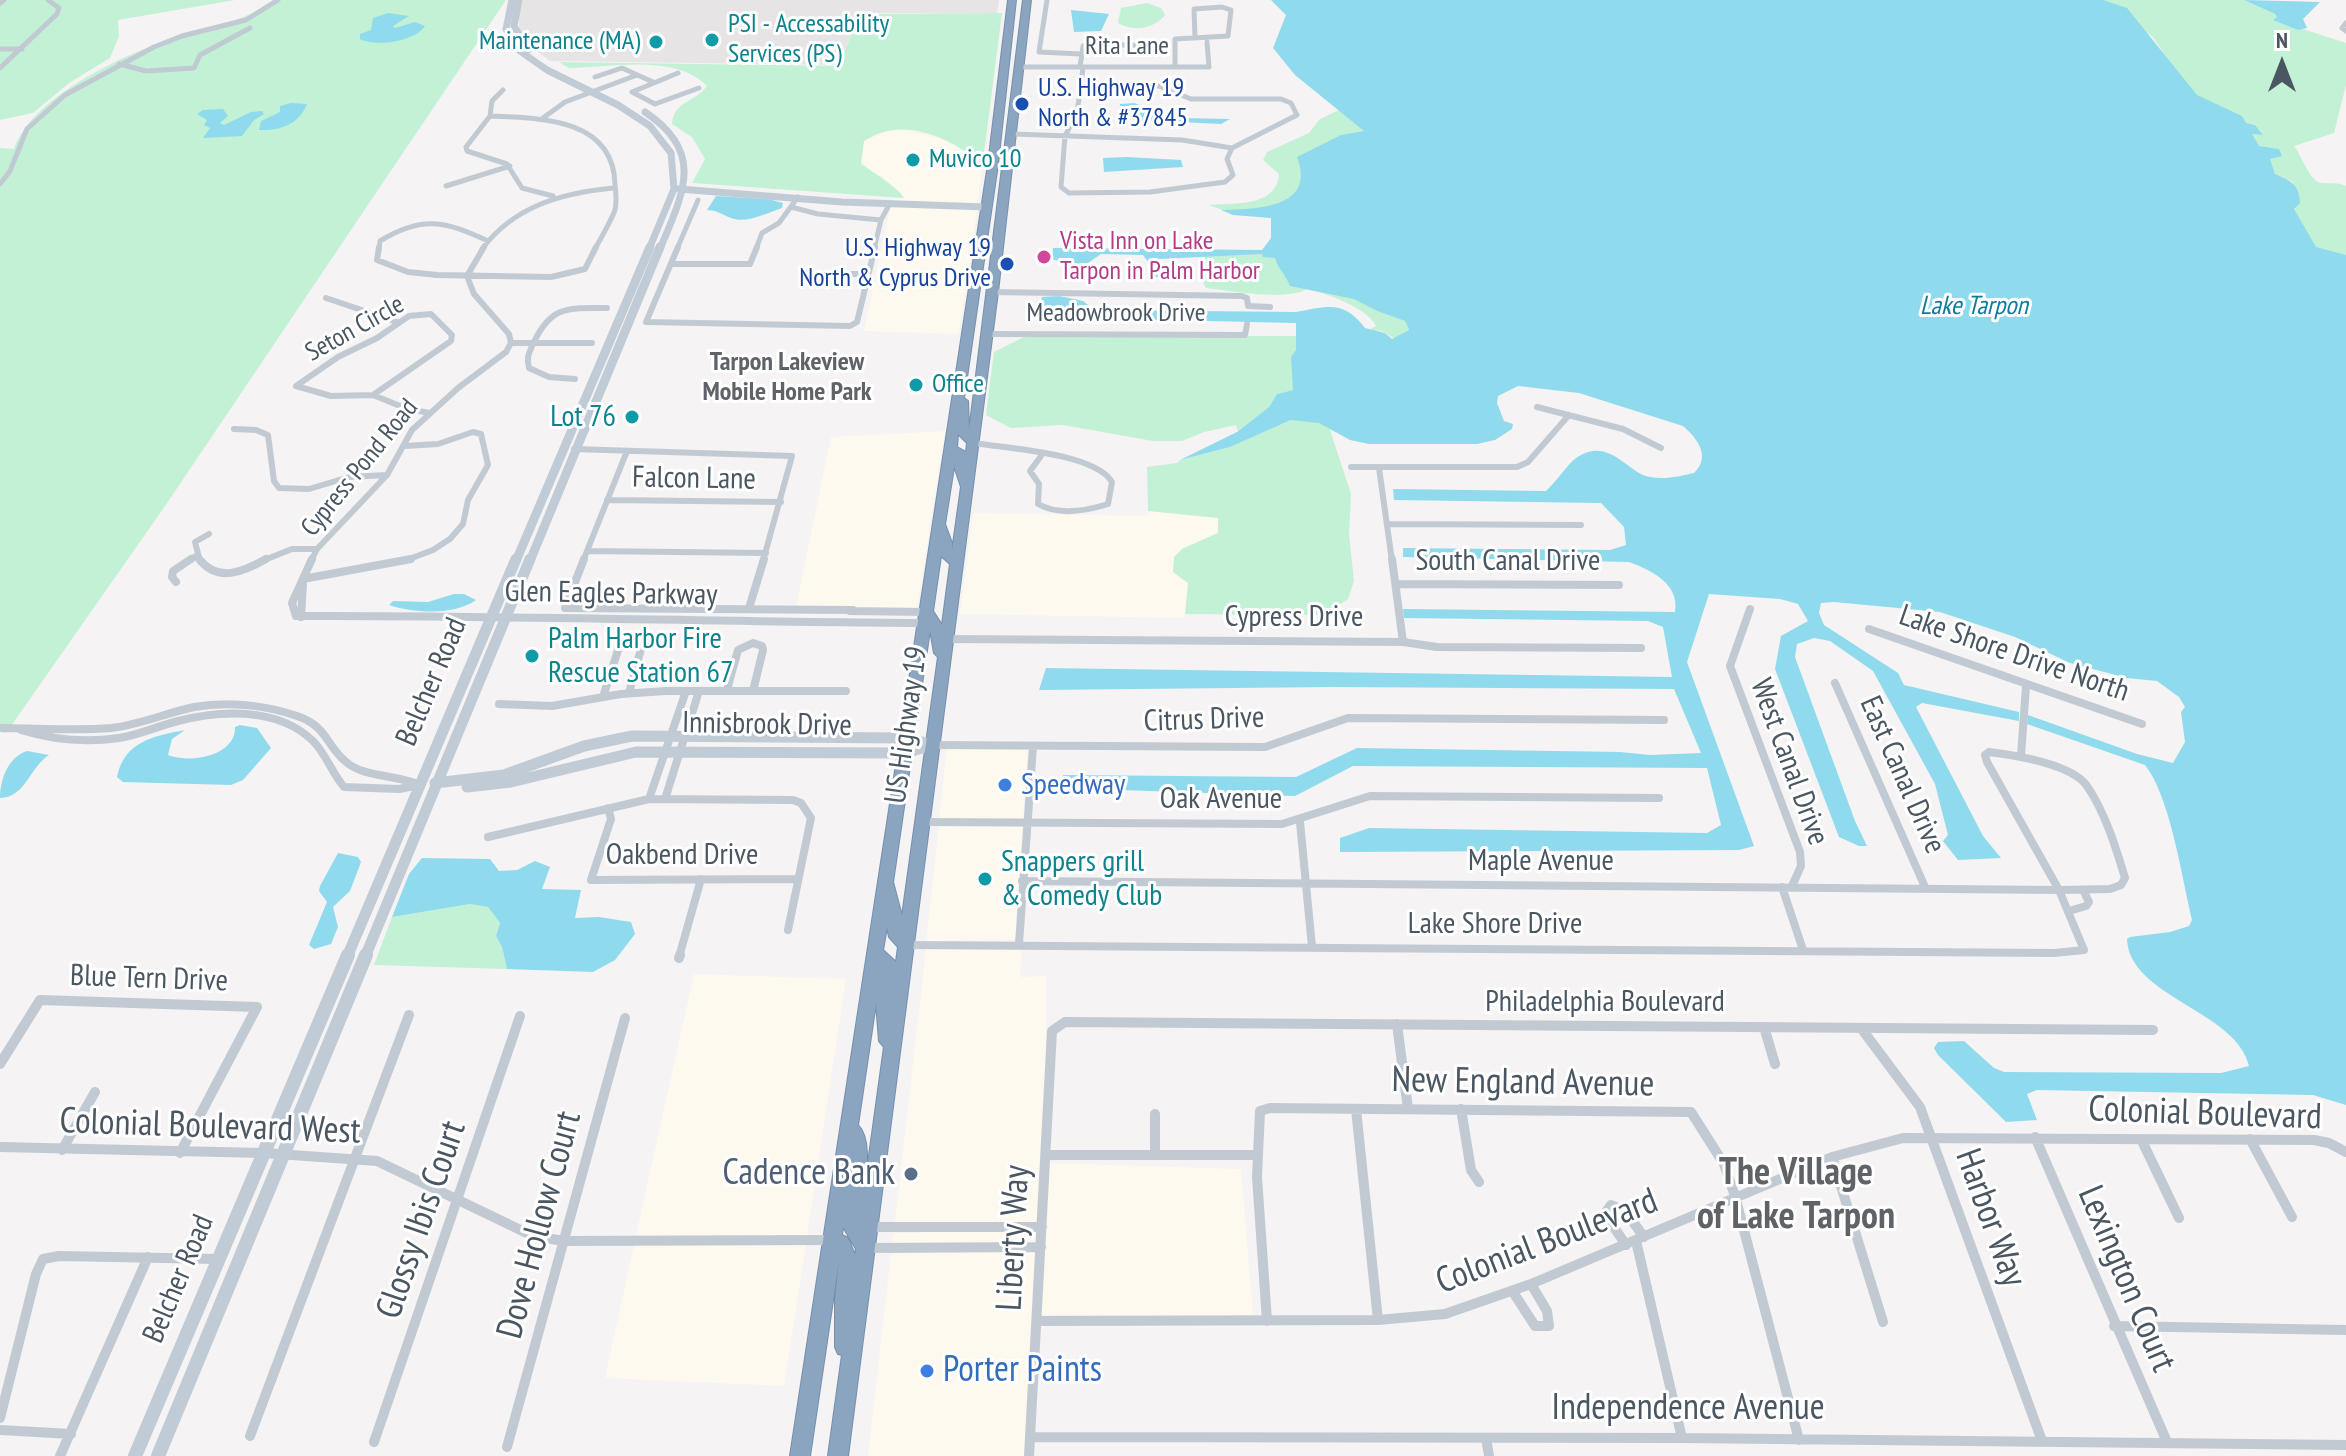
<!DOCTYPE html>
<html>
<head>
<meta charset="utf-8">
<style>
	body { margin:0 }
	#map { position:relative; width:2346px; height:1456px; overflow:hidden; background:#f5f3f3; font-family:"PT Sans Narrow",sans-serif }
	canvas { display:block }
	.north { position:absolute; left:2242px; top:24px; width:80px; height:80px; -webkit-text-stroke:6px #fff; paint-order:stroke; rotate:0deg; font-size:22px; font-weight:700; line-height:32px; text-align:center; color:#4a5661 }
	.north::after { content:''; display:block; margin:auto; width:28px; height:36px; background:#4a5661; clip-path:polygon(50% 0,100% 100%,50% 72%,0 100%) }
</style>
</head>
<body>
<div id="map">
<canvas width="2346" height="1456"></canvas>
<div class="north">N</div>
</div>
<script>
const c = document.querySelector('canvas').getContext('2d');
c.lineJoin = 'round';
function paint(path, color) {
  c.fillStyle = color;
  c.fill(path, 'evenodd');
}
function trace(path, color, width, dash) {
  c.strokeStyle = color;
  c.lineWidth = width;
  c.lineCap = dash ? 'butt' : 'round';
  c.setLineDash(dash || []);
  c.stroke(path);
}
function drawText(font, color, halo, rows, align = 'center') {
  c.font = font + ' "PT Sans Narrow",sans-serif';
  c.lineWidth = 6;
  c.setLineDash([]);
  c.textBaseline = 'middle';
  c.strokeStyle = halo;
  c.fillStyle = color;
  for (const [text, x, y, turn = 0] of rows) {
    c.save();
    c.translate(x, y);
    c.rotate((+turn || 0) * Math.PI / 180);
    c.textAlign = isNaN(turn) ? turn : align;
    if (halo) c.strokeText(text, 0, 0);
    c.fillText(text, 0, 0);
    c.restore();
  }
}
const commercial = new Path2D(`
	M896,128L942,139L983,161L977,206L890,203L891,199L904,198L900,192L888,185L883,177L873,173L860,159L864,141Z
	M891,206L977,209L959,334L864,331Z
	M945,431L917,609L796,607L831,437Z
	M1149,511L1218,518V533L1182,549L1180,578L1188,583L1189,591L1184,618L960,614L973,513L1148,516Z
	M947,748L1028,749L1023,819H939Z
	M939,826H1022L1015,940L926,941Z
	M1022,948L1020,977L1046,976V1163L1241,1169L1253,1315H1032L1025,1456H868L891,1254L919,1253L920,1244L892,1243L893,1233H922L923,1223L895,1222L926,949Z
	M694,974L846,979L807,1235H636Z
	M634,1245H806L784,1386L605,1378Z`);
const education = new Path2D(`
	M523,0H999L997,13H858L840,65L550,61L525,42L519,30V9Z`);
const green = new Path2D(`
	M7,0H235L118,20L119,36L110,58L69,83L33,113L0,120V5Z
	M275,0H506L163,509L6,733L0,732V148L14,149C31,99 118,57 166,41C203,29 242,23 275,0Z
	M2102,0H2244L2275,14L2277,17L2275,20L2346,43V85L2334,133L2294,146C2302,155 2308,180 2321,183C2330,184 2337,182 2346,186V262L2330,256L2287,229L2293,182L2272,173L2270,159L2279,149L2255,146L2245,133L2263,135L2255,125L2236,121L2192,96L2153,37Z
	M1147,3L1161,8L1165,15C1154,29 1133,32 1118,23L1121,8Z
	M1002,13L983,161C972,158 964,151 955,145C926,129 892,122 864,141L861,164C873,172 900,189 904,198L692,183L705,159L692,137L672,124C674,100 695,103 707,86C674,53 610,68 569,68L559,62L839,66L859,14Z
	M1341,109L1364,131L1357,136L1298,157L1310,167L1289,210L1228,212L1209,205C1235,203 1277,207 1279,174L1263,160L1267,152L1309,133L1320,119Z
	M1276,252L1377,311L1405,321L1409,330L1395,339L1382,331L1369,330L1376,326C1368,308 1326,293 1307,289C1286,301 1232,291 1206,288L1201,279L1205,266L1204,255Z
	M1026,336H1303L1293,390L1277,394L1269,407L1238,431L1236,425L1204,432L1182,441H1153L1063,425L1011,428L986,415L994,352Z
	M1310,419L1329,427L1351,494L1349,534L1354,581L1348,599L1324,615L1185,614L1188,583L1173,572L1174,557L1182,549L1218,533V518L1148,511L1147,467L1177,463L1180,460L1230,447L1291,420Z
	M470,904L488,907L500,923L496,936L502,947L507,969L374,965L392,917Z`);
const water = new Path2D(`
	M1271,0H2103L2127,8L2197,95L2242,116L2246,123L2255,125L2263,135L2252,134L2259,146L2279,149L2282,156L2270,159L2275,174C2291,181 2299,184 2300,203L2294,209L2316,247L2346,255V1105L2313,1095L2037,1090L2027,1094L2037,1120L2006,1122L1938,1055L1934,1048L1938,1042L1964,1041L1994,1068L2004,1072L2221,1073L2249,1066C2237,1011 2129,997 2127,939L2130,937L2170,932L2189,926L2192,920C2182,878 2170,796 2145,765L2027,724L2028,715L2137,754L2173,763L2185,742L2181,712L2185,707L2179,697L2157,681L2127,678L2070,663L2015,637L1940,612L1834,602L1821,603L1819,613L1824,625L1898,673L1904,685L2019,712V721L1922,703L1916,707L1983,836L2001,858L1958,860L1943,841L1948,835L1935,784L1873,671L1830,641L1814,638L1797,644L1795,657L1855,821L1867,846H1859L1839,837L1775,669L1781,636L1808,621L1798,604L1780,599L1709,594L1687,662L1754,846L1739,850L1340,852V838L1369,828L1707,833L1721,825L1707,768L1353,766L1295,796L1063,788V775L1296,777L1357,748L1620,752L1650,755L1701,753L1674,689L1331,687L1039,690L1046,668L1672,677L1663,627L1648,621L1404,618L1403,609L1675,612C1680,584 1651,570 1629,562L1403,557V548L1610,550L1626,545L1624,527L1601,503L1394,500L1393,489L1546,491C1556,482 1567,465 1576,458C1609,435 1628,474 1650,477C1664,480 1681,476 1694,473C1711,457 1698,439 1683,426L1579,393L1518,386L1498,396L1497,403L1504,421L1513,424L1512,429L1495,440L1477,444H1369L1350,440L1319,423L1291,420L1230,447L1180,460L1237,432L1269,407L1277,394L1293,390L1291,357L1296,350V323L1031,317L1032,312L1040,310L1042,297L1059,296L1083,301L1095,310L1296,312C1328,306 1344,300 1365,328L1385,333L1392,339L1409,330L1405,321L1377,311L1354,299L1290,286C1286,275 1277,267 1275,258L1263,257L1262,254L1160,259L1161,270L1158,277H1152L1149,274V263L1143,255L1101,254L1088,263V272L1068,275L1067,264L1052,259L1053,248L1262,250L1271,238V218L1233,215L1221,210C1255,209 1317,209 1297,157L1341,135L1364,131L1295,75L1273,48L1286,15Z
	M2244,0L2320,2L2303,19L2307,28L2298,30L2273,20L2277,17L2275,14Z
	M1071,10L1109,14L1101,31L1074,32Z
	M388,13L409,16L393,26L395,28L415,22L425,26C415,42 375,47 360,39V34L371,30L373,18Z
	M291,103L307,104C299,124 281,131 259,130L261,121L280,112V106Z
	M1134,103L1179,118L1230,119L1221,124L1119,119L1120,104Z
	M223,109L228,116L220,123L224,125L251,112L262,111L264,114L254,120L242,136L203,138L210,128L204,125L207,120L197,114L203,110Z
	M1127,157L1181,160L1183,167L1104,172L1103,158Z
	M716,196L768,199L783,203L782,208C767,213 746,224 731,218C720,214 720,211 707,210Z
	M454,594H464L476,600C453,616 414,613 389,605L393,601L428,602Z
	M240,725L257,728L271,748L243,780L231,785L123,782L117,777C124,742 153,736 185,730L172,739L168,755C190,764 236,756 235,727Z
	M27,751L49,755C29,768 26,797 0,798C0,780 8,757 27,751Z
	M338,853L358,857L361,862L350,891L333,907L338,927L331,944L314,949L309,945L327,902L319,891L320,886Z
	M422,858L490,859L499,871L517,870L535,861L550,867L542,889L581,890L575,918L599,917L631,922L635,934L615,960L593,972L507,969L502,947L496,936L500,923L488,907L470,904L392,917L409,874Z`);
const streetFar3 = new Path2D(`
	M1047,0L1039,52L1081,54
	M0,3L4,0
	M2346,23L2342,28L2346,31
	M0,49H22
	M119,64L146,71L194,68L200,55L250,28
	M1020,67H1209L1207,42
	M1080,67L1083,46L1087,44L1161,46
	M1175,67V39L1228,36L1231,10L1222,7L1194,9L1195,37
	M0,68L57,14L59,8L48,0
	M678,73L632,92L655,104L699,88
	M595,77L622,68L653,82
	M1081,85L1159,86L1191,99H1281L1291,103L1297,115L1232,148L1227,159L1233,175L1225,182L1150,192L1069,193L1061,187L1065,136L1077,113Z
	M1081,85L1083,67
	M503,90L492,101L490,116L466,147L467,151L507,164L522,188L553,196
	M490,116C540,118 614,118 615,185C616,193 617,202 615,210C610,223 602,236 595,249
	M543,118L565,102L637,75
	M1012,134L1182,140L1232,148
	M0,184L10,171L27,129L65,95L154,47L182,36L246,20L278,0
	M446,186L510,166
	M791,207L818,214L881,220
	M379,249L380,241C422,215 445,221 488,241
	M482,249C514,206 562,193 613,188
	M677,249L698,200
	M756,249L762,233L779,223L798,197
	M874,249L881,220L889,205`);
const streetFar2 = new Path2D(`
	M379,247L377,260L408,272L437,275L551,277L585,269L596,247
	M678,247L646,322L850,326L857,322L875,247
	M671,264H750L757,247
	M802,274H868
	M993,292L1242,296L1247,298L1248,306L1270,307
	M326,298L397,322
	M431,314L452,335L451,341L373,395L331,396L296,386L338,357L377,338L409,316Z
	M987,334L1245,335L1247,324
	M511,343H592
	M575,379L549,377L529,368C526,358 529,353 533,344C551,305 568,308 607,308
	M373,395L405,408L429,413
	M1537,407L1623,429L1661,448
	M234,429L256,430L268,435L274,481L279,488L309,489L349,477L387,475
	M973,443C1006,448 1095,453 1112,482L1108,504C1086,511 1059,516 1038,504L1039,484L1030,471L1041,456
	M574,449L792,456L763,561
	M1351,467H1517L1528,462L1569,415
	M1379,468L1392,561
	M607,500L781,502
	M1388,524L1581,525
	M587,551L766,553
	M188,561L196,556
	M200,561L195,542L209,534
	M262,561L292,549H317
	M311,561L317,549L387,475L412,430L458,388L506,352L511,343L509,334L474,294L467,276L484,247
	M404,561L433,550L450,539L463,524L468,500L488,465L481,434L473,432L438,444L404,446
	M583,561L627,451`);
const streetFar1 = new Path2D(`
	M199,559C218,583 243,572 266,559
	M312,559L292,603L296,616C505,615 715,622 924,623
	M584,559L565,608L853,610
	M1392,559L1403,642
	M303,579L411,559
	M176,582L172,577L173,571L191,559
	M1397,584L1619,585
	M749,608L764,559
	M1750,609L1730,666L1800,852L1801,866L1792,886
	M850,611L926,612
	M301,617L303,584
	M1869,629L2142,724
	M947,639L1403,642L1437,647L1641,648
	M1835,683L1925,887
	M727,690L738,650L753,643L762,646L763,650L753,691
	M603,697L619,647L635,642L641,649L629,693
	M499,704L552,706L621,694L666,691H846
	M0,728C36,728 75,731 111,728C139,725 166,713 194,707C227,701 266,705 297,716C327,726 326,745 345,761C361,777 398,775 420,785
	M21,730C53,740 85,743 119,738C139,735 158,726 178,721C221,710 278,707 313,741C326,754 332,773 344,787L399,789L419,785
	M933,745L1265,747L1348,718L1664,720
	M1989,752C2014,755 2072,764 2087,786C2105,812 2116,848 2125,878L2121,885L2110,889L2059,890L1987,762L1985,755Z
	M2021,756L2026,686
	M649,799L686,691
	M665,799L699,691
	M608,808L611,819L591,880L798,879
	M922,822L1282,824L1370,796L1659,798
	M1300,822L1312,947
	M488,837L649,799L793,800L801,803L811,818L788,930
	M1022,881L2059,890
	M1782,887L1803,950
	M2069,911L2086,906L2089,902L2083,890
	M1019,944L1033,746
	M907,945L2054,953L2084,950L2059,890
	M679,957L701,879`);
const street = new Path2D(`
	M679,958L680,955
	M1397,1024L1408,1109
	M1764,1027L1775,1064
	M1861,1028L1920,1107L2042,1441
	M0,1064L40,1000L257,1007L180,1153
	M1356,1109L1378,1320
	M1461,1109L1471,1170L1479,1182
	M1155,1114V1155
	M2035,1137L2167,1442
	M2141,1139L2179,1218
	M2250,1139L2292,1217
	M0,1147L263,1153L377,1161L533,1236L564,1241L832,1240
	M62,1150L95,1092
	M1046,1155H1257
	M1832,1157L1883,1322
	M868,1227H1042
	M1636,1241L1682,1438
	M1626,1245L1607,1217L1606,1212L1611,1205L1625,1211L1644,1237
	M866,1248L1041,1247
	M1513,1292L1535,1326H1549L1547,1311L1531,1284
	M1039,1321L1378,1320L1445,1314L1531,1284L1832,1157L1903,1138L2314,1140L2329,1143L2346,1152
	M1267,1321L1257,1177L1260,1111L1270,1108L1691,1112L1724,1164L1735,1196L1799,1440
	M2114,1326L2346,1330
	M0,1418L36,1274L43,1259L59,1256L218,1259
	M0,1430L71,1434
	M250,1436L409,1015
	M1030,1437L1682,1438L2346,1445
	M1486,1438L1489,1456
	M374,1442L520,1016
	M507,1447L625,1018
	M60,1456L148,1257
	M1029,1456L1052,1031L1065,1022L2153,1030`);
const secondaryFar3 = new Path2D(`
	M512,0L506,29L520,51L547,70L618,105L650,126L671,153L674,189L649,249
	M519,0L514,26L528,50
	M645,112C706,153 683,193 660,249
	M679,189L842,202L986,207`);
const secondaryFar2 = new Path2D(`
	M516,561L650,247
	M530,561L660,247`);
const secondaryFar1 = new Path2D(`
	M435,783L504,775L584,746L632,736L907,738L933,745
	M467,787L511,782L636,752L905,753L932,745
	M347,957L516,559
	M365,957L530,559`);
const secondary = new Path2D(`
	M135,1456L348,955
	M158,1456L366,955`);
const highway = new Path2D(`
	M1008,0H1016L998,164L964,398L968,401L969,431L1023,0H1031L998,292L848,1456H828L842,1355L838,1354L835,1347V1301L839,1260L810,1456H790L988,164ZM958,434L967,443L966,452L957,447ZM955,461L954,466L961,487L952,551V543L945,524ZM941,556L950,564L942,625L933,611ZM930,630L934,653L938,657L902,916L893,882ZM887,927L889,937L898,947L896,962L883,950ZM876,1003L879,1041L884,1047L864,1192C866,1173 872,1139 858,1125ZM843,1227L856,1249L855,1255L848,1238L842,1235Z`);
const markers = [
	[712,40,8,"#0f9aa8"],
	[656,42,8,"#0f9aa8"],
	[1022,104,8,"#1a4fb4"],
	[913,160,8,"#0f9aa8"],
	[1044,257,8,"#d1479c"],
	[1007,264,8,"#1a4fb4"],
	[916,385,8,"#0f9aa8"],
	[632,417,8,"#0f9aa8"],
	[532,656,8,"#0f9aa8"],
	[1005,785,8,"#3f7fe0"],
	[985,879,8,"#0f9aa8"],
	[911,1174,8,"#5c6f8a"],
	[927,1371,8,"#3f7fe0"]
];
const farCulturenames = [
	["PSI - Accessability",728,25],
	["Services (PS)",728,55],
	["Maintenance (MA)",640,42,"right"],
	["Muvico 10",929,160],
	["Office",932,385]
];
const farStreetnames = [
	["Rita Lane",1127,47],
	["Meadowbrook Drive",1116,314],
	["Seton Circle",355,329,-29],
	["Cypress Pond Road",360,468,-51]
];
const farTransitnames = [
	["U.S. Highway 19",1038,89],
	["North & #37845",1038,119],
	["U.S. Highway 19",991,249,"right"],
	["North & Cyprus Drive",991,279,"right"]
];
const farHotelnames = [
	["Vista Inn on Lake",1060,242],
	["Tarpon in Palm Harbor",1060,272]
];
const farWaternames = [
	["Lake Tarpon",1974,307]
];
const farNeighbourhoodnames = [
	["Tarpon Lakeview",787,363],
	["Mobile Home Park",787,393]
];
const cultureNames = [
	["Lot 76",616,417,"right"],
	["Palm Harbor Fire",548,639],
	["Rescue Station 67",548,673],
	["Snappers grill",1001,862],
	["& Comedy Club",1001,896]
];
const streetNames = [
	["Falcon Lane",694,479,1],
	["South Canal Drive",1508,561],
	["Glen Eagles Parkway",611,594,1],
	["Cypress Drive",1294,617],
	["Lake Shore Drive North",2014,654,19],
	["Belcher Road",432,682,-67],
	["Citrus Drive",1204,720,-2],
	["Innisbrook Drive",767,725,1],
	["US Highway 19",907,725,-82],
	["West Canal Drive",1789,762,70],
	["East Canal Drive",1902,775,66],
	["Oak Avenue",1221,799],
	["Oakbend Drive",682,855],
	["Maple Avenue",1541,861],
	["Lake Shore Drive",1495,924],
	["Blue Tern Drive",149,979,2],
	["Philadelphia Boulevard",1605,1002],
	["Belcher Road",179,1279,-67]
];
const shopNames = [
	["Speedway",1021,785]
];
const nearStreetnames = [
	["New England Avenue",1523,1083,1],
	["Colonial Boulevard",2205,1114,2],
	["Colonial Boulevard West",210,1127,2],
	["Harbor Way",1990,1218,70],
	["Glossy Ibis Court",422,1220,-71],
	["Dove Hollow Court",540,1225,-75],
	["Liberty Way",1014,1238,-87],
	["Colonial Boulevard",1547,1242,-21],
	["Lexington Court",2126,1279,67],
	["Independence Avenue",1688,1409]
];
const nearServicenames = [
	["Cadence Bank",895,1174]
];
const nearShopnames = [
	["Porter Paints",943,1371]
];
const nearNeighbourhoodnames = [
	["The Village",1796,1173],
	["of Lake Tarpon",1796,1217]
];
paint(commercial, '#fdf9ef');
paint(education, '#e6e4e5');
paint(green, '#c3f1d5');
paint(water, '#90daee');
trace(highway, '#7690ad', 2);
trace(streetFar3, '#c1cad2', 5);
trace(streetFar2, '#c1cad2', 6);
trace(streetFar1, '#c1cad2', 8);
trace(street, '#c1cad2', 10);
trace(secondaryFar3, '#c1cbd6', 7);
trace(secondaryFar2, '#c1cbd6', 9);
trace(secondaryFar1, '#c1cbd6', 11);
trace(secondary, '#c1cbd6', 14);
paint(highway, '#8ba5c1');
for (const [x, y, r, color] of markers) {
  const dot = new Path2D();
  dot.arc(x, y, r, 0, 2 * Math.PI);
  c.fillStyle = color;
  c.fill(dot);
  trace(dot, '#fff', 3);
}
drawText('26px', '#0d838f', '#fff', farCulturenames, 'left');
drawText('26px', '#4a5661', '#fff', farStreetnames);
drawText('26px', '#164399', '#fff', farTransitnames, 'left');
drawText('26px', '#b23c85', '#fff', farHotelnames, 'left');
drawText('italic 26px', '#0c7c9b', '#fff', farWaternames);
drawText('bold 26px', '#5f6368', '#fff', farNeighbourhoodnames);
drawText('30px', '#0d838f', '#fff', cultureNames, 'left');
drawText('30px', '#4a5661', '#fff', streetNames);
drawText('30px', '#366cbe', '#fff', shopNames, 'left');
drawText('36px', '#4a5661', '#fff', nearStreetnames);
drawText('36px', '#4e5e75', '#fff', nearServicenames, 'right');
drawText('36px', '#366cbe', '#fff', nearShopnames, 'left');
drawText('bold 38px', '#5f6368', '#fff', nearNeighbourhoodnames);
</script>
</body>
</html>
